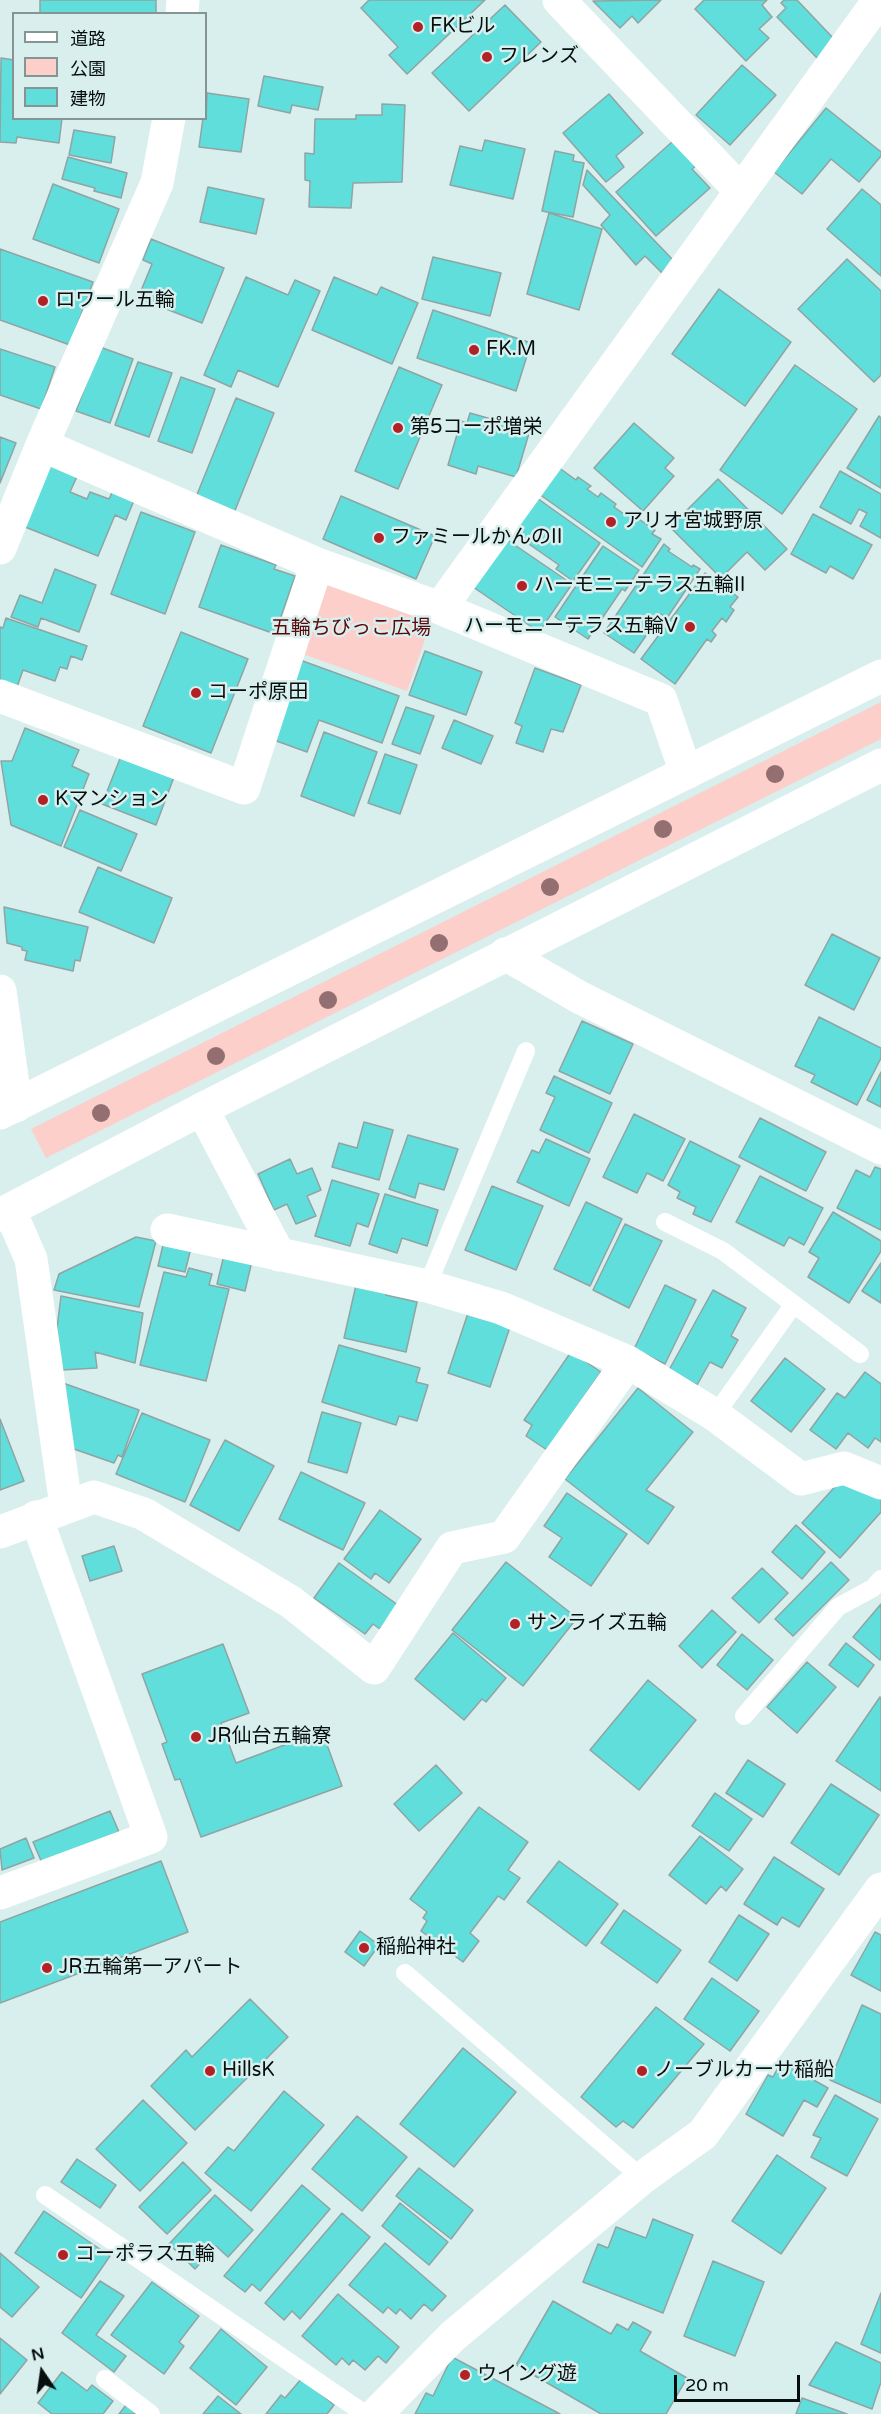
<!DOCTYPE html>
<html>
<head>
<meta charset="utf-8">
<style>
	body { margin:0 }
	#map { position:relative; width:881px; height:2414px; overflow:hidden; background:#d8efee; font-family:"Varela Round","Noto Sans JP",sans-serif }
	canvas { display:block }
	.legend { position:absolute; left:12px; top:12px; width:195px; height:108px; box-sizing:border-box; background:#d8efee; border:2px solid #849594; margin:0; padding:8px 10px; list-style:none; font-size:18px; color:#070e0e }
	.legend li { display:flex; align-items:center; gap:12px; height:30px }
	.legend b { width:30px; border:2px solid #849594 }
	.north { position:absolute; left:12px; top:2342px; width:60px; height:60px; -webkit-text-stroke:4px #d8efee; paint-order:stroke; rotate:347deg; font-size:16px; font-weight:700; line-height:24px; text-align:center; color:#070e0e }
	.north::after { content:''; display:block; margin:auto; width:21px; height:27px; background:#070e0e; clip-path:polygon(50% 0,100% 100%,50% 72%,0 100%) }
	.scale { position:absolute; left:674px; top:2375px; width:126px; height:27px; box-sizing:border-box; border:3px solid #070e0e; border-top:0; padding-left:8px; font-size:18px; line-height:21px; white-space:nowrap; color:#070e0e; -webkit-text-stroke:4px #d8efee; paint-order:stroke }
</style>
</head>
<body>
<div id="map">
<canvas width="881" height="2414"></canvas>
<ul class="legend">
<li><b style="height:8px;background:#fff"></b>道路</li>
<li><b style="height:16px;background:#fccfca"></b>公園</li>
<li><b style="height:16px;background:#60dedc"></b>建物</li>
</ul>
<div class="north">N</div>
<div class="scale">20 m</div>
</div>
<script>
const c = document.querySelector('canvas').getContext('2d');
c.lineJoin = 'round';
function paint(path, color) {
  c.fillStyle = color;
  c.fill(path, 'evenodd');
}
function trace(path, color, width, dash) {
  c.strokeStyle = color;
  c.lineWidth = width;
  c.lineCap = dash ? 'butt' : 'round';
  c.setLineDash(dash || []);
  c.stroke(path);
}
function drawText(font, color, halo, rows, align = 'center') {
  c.font = font + ' "Varela Round","Noto Sans JP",sans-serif';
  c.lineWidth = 5;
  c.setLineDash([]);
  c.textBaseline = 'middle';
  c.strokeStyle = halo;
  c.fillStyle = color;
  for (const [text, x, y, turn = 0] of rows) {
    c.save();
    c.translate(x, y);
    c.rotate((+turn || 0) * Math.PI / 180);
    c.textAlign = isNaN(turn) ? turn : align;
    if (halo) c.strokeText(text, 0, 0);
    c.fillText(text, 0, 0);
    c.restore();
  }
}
const green = new Path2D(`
	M325,578L433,616L407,691L297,652Z
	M881,702V739L46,1158L31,1129Z`);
const building = new Path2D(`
	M40,0H156V14H40Z
	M369,0H485L407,74L389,55L398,47L361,8Z
	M661,0L638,23L632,16L620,28L593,1Z
	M704,0H767L762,5L772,17L759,29L769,38L746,61L695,9Z
	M784,0H797L835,40L817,58L777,17L786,8L781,3Z
	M505,5L541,42L469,111L432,73Z
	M1,58L14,60V118H62L59,143L17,137L16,143L0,142Z
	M742,65L776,95L730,145L696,115Z
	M264,76L323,87L318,110L292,105L290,113L258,106Z
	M207,93L249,99L241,152L199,147L203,118H206Z
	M609,94L643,133L616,156L624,167L606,182L563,133Z
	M382,104L405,105L402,182L353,183L351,208L309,207L310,181L305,180V153L314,154L315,119H356V115H382Z
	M826,108L881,152V156L859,182L831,159L802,194L774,172Z
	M74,130L115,137L111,163L69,155Z
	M485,140L525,149L513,199L450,185L460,146L482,151Z
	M673,141L696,166L692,169L710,188L656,236L616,192Z
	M555,151L574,155L573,161L584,163L573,217L542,211Z
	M68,157L127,173L121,198L94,191L95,188L62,179Z
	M587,170L673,260L662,273L645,256L636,265L601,225L610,215L583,185Z
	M53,184L119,209L99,263L33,239Z
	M208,187L264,199L256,234L200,222Z
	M862,189L881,205V276L827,229Z
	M549,213L602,229L579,310L527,294Z
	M151,239L224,268L202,323L138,298L152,264L143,260Z
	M0,249L93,282L70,345L0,320Z
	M433,257L501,273L490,316L422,299Z
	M847,259L881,291V375L874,382L798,309Z
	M246,277L288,295L295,280L320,291L278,387L238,370L231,387L204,375Z
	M334,277L377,295L381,287L418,303L392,364L312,330Z
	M719,289L791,342L745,406L672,354Z
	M433,310L531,343L516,391L417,358Z
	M100,347L133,359L110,423L76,411Z
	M0,349L55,367L41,409L0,395Z
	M138,362L172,373L149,437L115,425Z
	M795,365L857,409L782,514L720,470Z
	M399,367L442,385L398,489L355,471Z
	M181,377L215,389L192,453L158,441Z
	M236,398L274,413L234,513L196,497Z
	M470,413L530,430L516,477L478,466L476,474L448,465L461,421L467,423Z
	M879,416L881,418V488L847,468Z
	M634,423L674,458L665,468L674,476L643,511L594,468Z
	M0,437L16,443L0,483Z
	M47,459L79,472L70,492L87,499L90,492L109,499L114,488L135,498L126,520L115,515L98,556L25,527Z
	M558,467L576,480L578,477L591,486L587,489L598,497L601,493L616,504L614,507L624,514L627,511L655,530L652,534L661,539L642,567L539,494Z
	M840,471L881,494V538L860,526L867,513L859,509L851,524L820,507Z
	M718,479L787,549L765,570L747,552L721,578L670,527Z
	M341,496L435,536L416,579L323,539Z
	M537,498L600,543L573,581L556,569L559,565L513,533Z
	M141,512L195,532L165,614L111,594Z
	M813,514L872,545L853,579L830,566L826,573L791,554Z
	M506,539L572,584L539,632L473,587Z
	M664,544L670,549L668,551L692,567L693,565L700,569L667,618L661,614L634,653L604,633Z
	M221,545L276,565L274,569L295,576L275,634L199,607Z
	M603,546L639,570L625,591L622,589L588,639L555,617Z
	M55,569L96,585L79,632L41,618L38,627L11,617L20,595L42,603Z
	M705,573L738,597L730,607L734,610L726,622L722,618L712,631L716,635L711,642L707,639L675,684L641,659Z
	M6,618L87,646L82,660L71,656L67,669L60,667L55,681L23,670L17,687L0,681V627L3,628Z
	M181,632L248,659L211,753L143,726Z
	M425,651L482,672L466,715L409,695Z
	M300,660L399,696L382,743L319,720L307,752L271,739Z
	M535,668L581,685L563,732L551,729L543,752L516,743L522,726L515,723Z
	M406,707L434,716L420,754L392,744Z
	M454,720L493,736L481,764L442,748Z
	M25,728L79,750L72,766L89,774L61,846L11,825L1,761H12Z
	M324,732L377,752L354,816L301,796Z
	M385,754L417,765L400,814L368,803Z
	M121,756L174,777L156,825L102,804Z
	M80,810L137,834L121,871L64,847Z
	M98,867L172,898L154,943L79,912Z
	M4,907L88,927L80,961L75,960L73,971L25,960L27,951L22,950V947L7,943Z
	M832,934L880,958L854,1010L805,985Z
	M819,1017L881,1048V1058L857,1105L811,1082L815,1075L795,1066Z
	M582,1021L633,1044L610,1094L559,1071Z
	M881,1072V1107L867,1100Z
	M554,1076L612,1103L589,1153L540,1130L555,1097L546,1093Z
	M634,1114L685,1139L663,1181L647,1173L637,1193L603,1177Z
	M760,1118L826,1152L806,1191L739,1157Z
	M364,1122L393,1130L379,1180L332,1167L339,1143L357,1148Z
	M408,1135L458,1149L444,1190L419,1183L415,1198L389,1189Z
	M546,1139L590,1159L569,1206L517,1182L532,1150L539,1153Z
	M690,1141L740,1166L711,1222L693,1214L696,1207L677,1198L680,1192L668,1185Z
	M290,1159L297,1174L312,1168L321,1190L307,1196L316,1216L296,1224L287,1204L274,1210L258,1174Z
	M875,1167L881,1169V1230L837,1208L856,1170L870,1177Z
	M760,1176L823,1208L804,1245L789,1237L784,1246L736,1222Z
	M332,1180L379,1194L368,1227L357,1223L350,1246L315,1236Z
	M492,1186L543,1206L516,1270L465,1250Z
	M385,1194L438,1210L427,1246L402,1238L397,1253L369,1244Z
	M586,1202L622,1219L590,1286L554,1269Z
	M833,1212L881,1241V1251L849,1303L808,1277L819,1258L809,1252Z
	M625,1224L662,1241L629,1308L593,1290Z
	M136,1237L156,1241L139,1307L54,1290L59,1274Z
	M164,1241L191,1248L185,1272L158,1266Z
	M224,1255L252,1261L245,1291L217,1284Z
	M881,1263V1303L862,1291Z
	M189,1268L212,1274L209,1285L229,1289L206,1381L140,1365L164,1272L186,1277Z
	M356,1285L387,1292L386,1295L417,1302L406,1352L344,1338Z
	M665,1285L696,1300L665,1364L634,1349Z
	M713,1290L746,1308L731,1336L738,1340L722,1368L710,1362L697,1385L669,1370Z
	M61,1296L143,1313L135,1363L95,1352L97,1368L62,1370L57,1328Z
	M468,1313L510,1327L490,1387L448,1373Z
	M339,1345L420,1368L416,1382L428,1385L417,1421L399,1416L396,1425L322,1402Z
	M571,1352L601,1372L547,1450L526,1436L532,1425L524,1420Z
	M785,1358L825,1389L791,1432L751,1401Z
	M865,1372L881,1384V1442L875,1438L868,1448L848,1433L836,1449L810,1430L837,1393L845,1398Z
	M63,1383L139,1410L122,1457L118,1455L114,1463L71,1448Z
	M638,1388L693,1432L646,1490L674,1507L648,1544L565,1479Z
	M322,1412L361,1423L347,1473L308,1462Z
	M142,1413L210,1440L185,1502L116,1474Z
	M0,1419L24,1481L0,1490Z
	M225,1440L274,1466L239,1531L190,1505Z
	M301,1472L365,1503L343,1550L279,1519Z
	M842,1479L881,1490V1512L840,1558L802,1523Z
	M567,1493L627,1534L591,1586L549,1557L562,1538L544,1526Z
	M380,1510L421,1539L389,1583L375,1573L371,1579L344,1559Z
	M796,1525L825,1552L802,1579L772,1552Z
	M114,1546L122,1571L90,1581L82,1556Z
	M506,1562L577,1618L523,1686L452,1630Z
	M831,1562L849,1580L793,1636L775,1619Z
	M339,1563L398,1605L380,1629L373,1624L365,1634L314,1598Z
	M762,1568L788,1593L759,1623L732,1598Z
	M881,1604V1659L880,1660L853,1637Z
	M712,1610L736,1632L702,1668L679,1646Z
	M453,1633L506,1678L486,1702L482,1699L464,1720L415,1679Z
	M742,1634L773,1660L747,1690L717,1665Z
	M846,1643L874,1665L858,1687L829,1665Z
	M223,1644L249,1713L221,1723L236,1763L322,1731L342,1786L201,1837L180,1779L175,1780L162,1744L167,1742L142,1674Z
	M807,1662L836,1687L797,1733L767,1707Z
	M648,1680L696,1720L639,1790L590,1750Z
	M880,1697L881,1698V1791L836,1761Z
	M748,1760L785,1784L763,1817L726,1793Z
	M436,1765L462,1793L419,1831L394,1804Z
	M831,1784L879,1815L839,1875L791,1843Z
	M715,1793L752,1819L729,1851L692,1826Z
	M479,1807L528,1842L508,1870L520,1878L504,1900L498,1896L470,1933L479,1941L463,1962L421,1931L427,1921L423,1918L427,1912L410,1899Z
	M110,1811L119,1832L42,1863L33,1842Z
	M700,1836L743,1869L726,1891L721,1886L706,1904L669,1875Z
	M26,1838L34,1858L2,1870L0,1849Z
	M774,1857L824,1889L799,1927L782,1917L777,1925L744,1904Z
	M161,1861L188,1932L0,2003V1922Z
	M559,1861L618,1904L586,1946L527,1902Z
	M624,1910L681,1950L657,1983L601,1943Z
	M739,1915L769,1934L737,1981L709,1962Z
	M360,1931L379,1945L364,1966L345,1952Z
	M875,1932L881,1935V1991L851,1975Z
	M712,1978L759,2011L730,2051L684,2019Z
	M250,1999L288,2037L195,2130L151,2086L186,2050L192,2057Z
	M862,2005L881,2014V2103L830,2080Z
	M656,2007L704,2044L633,2128L623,2121L616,2127L581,2097Z
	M463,2048L516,2092L454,2167L400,2124Z
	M781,2062L828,2088L817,2107L804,2100L783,2136L746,2114L768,2075L773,2077Z
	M284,2091L324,2125L251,2211L205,2173L228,2147L234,2151Z
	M835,2095L878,2119L847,2176L811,2157L821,2138L813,2135Z
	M143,2100L187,2143L140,2191L96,2149Z
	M357,2116L407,2157L362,2211L312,2169Z
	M777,2155L826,2188L781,2254L732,2221Z
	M77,2159L116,2185L100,2208L61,2182Z
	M183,2162L211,2190L167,2234L139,2207Z
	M419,2168L473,2210L451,2239L396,2196Z
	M302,2185L330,2209L260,2291L252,2284L245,2292L224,2276Z
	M215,2195L253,2230L228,2257L216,2246L195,2269L169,2244Z
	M400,2203L448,2242L429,2265L382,2226Z
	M44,2211L110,2256L81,2298L15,2253Z
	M342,2213L370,2237L300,2319L292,2311L284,2320L265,2303Z
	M653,2219L693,2235L663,2313L583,2282L598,2244L608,2248L616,2227L646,2238Z
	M385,2243L446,2296L432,2311L424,2304L411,2319L400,2309L396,2314L388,2307L383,2313L349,2285Z
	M0,2253L39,2287L12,2317L0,2307Z
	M713,2261L764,2282L735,2356L684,2336Z
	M100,2281L124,2296L96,2335L126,2356L114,2372L62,2333Z
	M152,2282L199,2316L179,2342L184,2346L164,2374L111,2335Z
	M881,2293V2353L861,2344Z
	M338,2294L399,2347L386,2363L378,2356L365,2370L353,2360L349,2365L342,2358L336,2365L302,2336Z
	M553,2301L611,2334L617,2324L628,2330L633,2322L651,2332L640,2351L687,2378L666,2414H601L516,2365Z
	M221,2329L267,2367L236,2405L190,2368Z
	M0,2338L27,2360L0,2394Z
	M836,2342L881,2363V2382L872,2409L809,2385Z
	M452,2357L560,2414H415L426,2393L433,2396Z
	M62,2372L87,2391L92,2385L113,2401L103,2414H52L38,2403Z
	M302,2378L334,2405L327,2414H266L281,2395L285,2398Z
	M218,2396L241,2414H203Z
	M802,2398L847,2414H796Z
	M126,2405L137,2414H119Z`);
const service = new Path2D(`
	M665,1222L723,1251L860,1354
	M427,1286L526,1051
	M715,1415L794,1304
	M744,1716L838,1607L873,1588L881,1579
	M405,1973L642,2178
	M45,2195L365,2414
	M105,2379L151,2414`);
const minor = new Path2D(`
	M559,0L740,190
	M182,14L183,0
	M42,445L317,564L440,608L661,700L686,773
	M0,548L42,445L157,183L169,118
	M440,608L879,0
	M0,696L244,788L317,564
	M505,954L579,997L881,1148
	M0,991L16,1106
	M202,1109L279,1255
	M10,1211L31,1259L66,1506
	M167,1230L427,1286L501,1308L628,1362L715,1415L801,1479L844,1468L881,1483
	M0,1532L94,1497L144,1514L291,1602L374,1668L452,1548L504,1537L628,1362
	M0,1893L151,1837L36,1517
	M376,2414L453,2336L642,2178L703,2134L881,1889`);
const tertiary = new Path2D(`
	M0,1113L881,676
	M0,1215L202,1109L881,765`);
const trees = [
	[775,774],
	[663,829],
	[550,887],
	[439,943],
	[328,1000],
	[216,1056],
	[101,1113]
];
const markers = [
	[418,27,6,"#b22126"],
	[487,57,6,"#b22126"],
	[43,301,6,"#b22126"],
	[474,350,6,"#b22126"],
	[398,428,6,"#b22126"],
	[611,522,6,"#b22126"],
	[379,538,6,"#b22126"],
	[522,586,6,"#b22126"],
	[690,627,6,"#b22126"],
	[196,693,6,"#b22126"],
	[43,800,6,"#b22126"],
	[515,1624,6,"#b22126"],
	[196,1737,6,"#b22126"],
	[364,1948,6,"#b22126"],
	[47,1968,6,"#b22126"],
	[210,2071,6,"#b22126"],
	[642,2071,6,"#b22126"],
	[63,2255,6,"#b22126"],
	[465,2375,6,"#b22126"]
];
const poiNames = [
	["FKビル",430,27],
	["フレンズ",499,57],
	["ロワール五輪",55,301],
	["FK.M",486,350],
	["第5コーポ増栄",410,428],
	["アリオ宮城野原",623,522],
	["ファミールかんのII",391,538],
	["ハーモニーテラス五輪II",534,586],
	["ハーモニーテラス五輪V",678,627,"right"],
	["コーポ原田",208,693],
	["Kマンション",55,800],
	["サンライズ五輪",527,1624],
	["JR仙台五輪寮",208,1737],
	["稲船神社",376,1948],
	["JR五輪第一アパート",59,1968],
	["HillsK",222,2071],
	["ノーブルカーサ稲船",654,2071],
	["コーポラス五輪",75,2255],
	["ウイング遊",477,2375]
];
const parkNames = [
	["五輪ちびっこ広場",351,629]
];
paint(green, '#fccfca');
paint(building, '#60dedc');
trace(building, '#8fa4a3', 1.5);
trace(service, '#fff', 18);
trace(minor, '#fff', 33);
trace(tertiary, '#fff', 33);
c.fillStyle = '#936f72';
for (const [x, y] of trees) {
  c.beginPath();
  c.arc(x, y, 9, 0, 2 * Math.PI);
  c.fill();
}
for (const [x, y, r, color] of markers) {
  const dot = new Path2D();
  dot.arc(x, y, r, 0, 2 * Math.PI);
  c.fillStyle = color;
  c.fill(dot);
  trace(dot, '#d8efee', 2);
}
drawText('20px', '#070e0e', '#d8efee', poiNames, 'left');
drawText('20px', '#5a070c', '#d8efee', parkNames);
</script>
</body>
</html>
